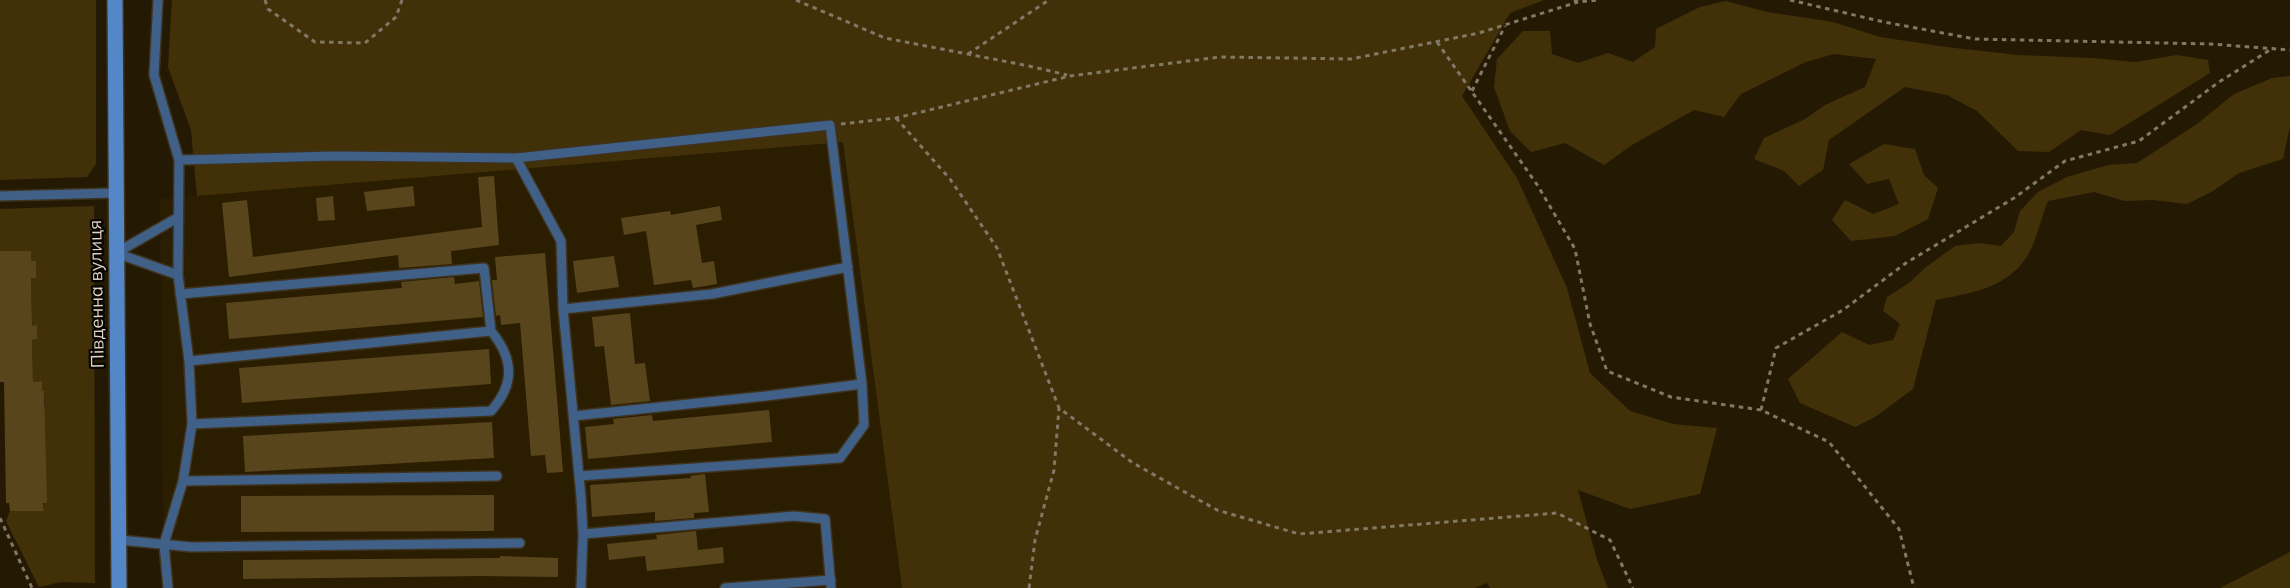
<!DOCTYPE html>
<html>
<head>
<meta charset="utf-8">
<style>
	body { margin:0 }
	canvas { display:block; background:#241903 }
</style>
</head>
<body>
<canvas width="2290" height="588"></canvas>
<script>
const c = document.querySelector('canvas').getContext('2d');
c.lineJoin = 'round';
function paint(path, color) {
  c.fillStyle = color;
  c.fill(path, 'evenodd');
}
function trace(path, color, width, dash) {
  c.strokeStyle = color;
  c.lineWidth = width;
  c.lineCap = dash ? 'butt' : 'round';
  c.setLineDash(dash || []);
  c.stroke(path);
}
function drawText(font, color, halo, rows, align = 'center') {
  c.font = font + ' Mulish,sans-serif';
  c.lineWidth = 4.5;
  c.setLineDash([]);
  c.textBaseline = 'middle';
  c.strokeStyle = halo;
  c.fillStyle = color;
  for (const [text, x, y, turn = 0] of rows) {
    c.save();
    c.translate(x, y);
    c.rotate((+turn || 0) * Math.PI / 180);
    c.textAlign = isNaN(turn) ? turn : align;
    if (halo) c.strokeText(text, 0, 0);
    c.fillText(text, 0, 0);
    c.restore();
  }
}
const built = new Path2D(`
	M843,142L902,588H164L160,199Z`);
const green = new Path2D(`
	M0,0H96V164L87,177L0,180Z
	M172,0H1544L1510,13L1462,96L1517,178L1567,288L1590,373L1630,411L1673,424L1717,428L1700,494L1630,509L1578,490L1597,560L1608,588H1490L1487,583L1475,588H902L843,142L197,196L191,130L168,67Z
	M1726,1L1767,12L1833,22L1880,37L1946,47L2018,55L2092,58L2135,62L2177,55L2208,60L2210,73L2110,135L2081,130L2049,152L2018,151L1977,111L1947,95L1905,87L1829,140L1823,170L1799,186L1784,171L1754,159L1764,138L1805,119L1825,105L1865,87L1876,59L1834,54L1806,62L1741,94L1724,117L1694,110L1632,145L1604,165L1565,143L1531,152L1510,131L1494,87L1497,59L1523,31H1550L1552,54L1578,63L1608,53L1633,62L1655,47L1656,29L1700,7Z
	M2290,76V126L2283,159L2239,173L2213,191L2187,204L2153,200L2125,201L2094,192L2048,201C2041,217 2036,244 2026,258C2005,289 1970,293 1936,300L1913,389L1875,417L1855,427L1800,403L1788,379L1842,332L1869,345L1893,340L1900,324L1883,311L1887,297L1909,283L1926,267L1955,246L1979,243L2001,246L2014,232L2020,211L2038,192L2067,177L2108,165L2137,163L2197,124L2234,94L2272,78Z
	M1884,144L1915,149L1924,175L1938,188L1928,219L1895,236L1851,241L1832,220L1845,200L1873,214L1899,204L1889,179L1867,184L1849,164Z
	M94,206L95,583L61,582L39,587L6,521L10,511H44L42,407L45,406L44,392L42,391V381L33,382L32,340L37,339V326H32L31,278L36,277V262L31,261V251H0V209Z
	M2290,552V588H2220Z`);
const building = new Path2D(`
	M494,176L499,245L451,251L452,264L399,268L398,255L229,277L222,203L247,200L253,257L482,227L478,177Z
	M413,186L415,206L367,211L364,192Z
	M333,196L335,220L318,221L316,198Z
	M720,206L722,220L696,225L702,263L714,261L717,284L693,288L691,280L654,285L646,231L624,235L621,218L670,211L671,215Z
	M0,251H31V261H36V278H31L32,326L37,325V339L32,340L33,382L42,381V391H44L47,503H43L44,511H10L9,503H6L4,382H0Z
	M545,253L563,472L547,473L545,455L531,456L520,323L501,325L500,315L496,316L492,280H497L495,257Z
	M614,256L619,287L577,293L573,261Z
	M454,277L455,284L479,281L483,317L229,339L226,303L402,288L401,282Z
	M630,313L635,364L645,363L650,401L611,405L604,346L595,347L592,317Z
	M489,349L491,384L242,403L239,368Z
	M769,410L772,442L588,459L585,427L614,424L613,419L652,415L653,421Z
	M492,422L494,458L245,472L243,436Z
	M705,474L709,512L694,513V518L655,521V512L592,517L590,485L691,478L690,476Z
	M494,495V531L241,532V496Z
	M696,531L698,550L723,547L724,563L647,571L645,556L609,560L607,544L657,539L656,535Z
	M500,556L558,558V577L480,576L243,579V560L500,558Z`);
const path = new Path2D(`
	M265,0L268,9L315,42L365,43L396,17L402,0
	M796,0L885,38L1029,66L1067,75
	M1574,0L1578,2L1598,0
	M1790,0L1884,22L1975,39L2211,44L2290,50
	M1437,42L1538,186L1575,249L1590,324L1607,371L1671,397L1761,410L1829,442L1899,529L1914,588
	M968,54L1049,0
	M1472,91L1505,26
	M896,118L950,179L997,248L1059,408L1133,463L1217,510L1299,534L1557,513L1610,540L1633,588
	M841,124L896,118L1070,76L1220,57L1351,59L1479,33L1578,2
	M1761,410L1776,348L1843,310L1906,263L2014,198L2065,161L2139,141L2219,82L2273,48
	M0,518L32,588
	M1029,588L1035,540L1054,470L1059,408`);
const lane = new Path2D(`
	M158,0L154,75L179,160L334,156L516,158L830,125L862,384L864,425L840,458L579,476
	M516,158L561,241L563,309L581,497L583,534L581,588
	M0,196L115,193
	M177,218L116,253L178,275
	M180,294L484,268L491,331L189,361
	M563,309L712,294L848,267
	M573,416L766,396L862,384
	M192,424L491,411C515,384 514,359 491,331
	M183,481L497,476
	M583,534L794,516L825,519L831,588
	M120,540L191,547L520,543
	M168,588L164,544L183,481L192,424L189,361L178,275L179,160
	M725,588L831,580`);
const secondary = new Path2D(`
	M115,0L119,588`);
const streetNames = [
	["Південна вулиця",97,294,-91]
];
paint(built, '#2b1e00');
paint(green, '#423008');
paint(building, '#59451c');
trace(lane, '#3e331f', 12);
trace(secondary, '#3e331f', 18);
trace(path, '#817866', 3, [4.5, 4.5]);
trace(lane, '#416088', 9);
trace(secondary, '#5487c7', 15);
drawText('18px', '#ddd6c8', '#090601', streetNames);
</script>
</body>
</html>
